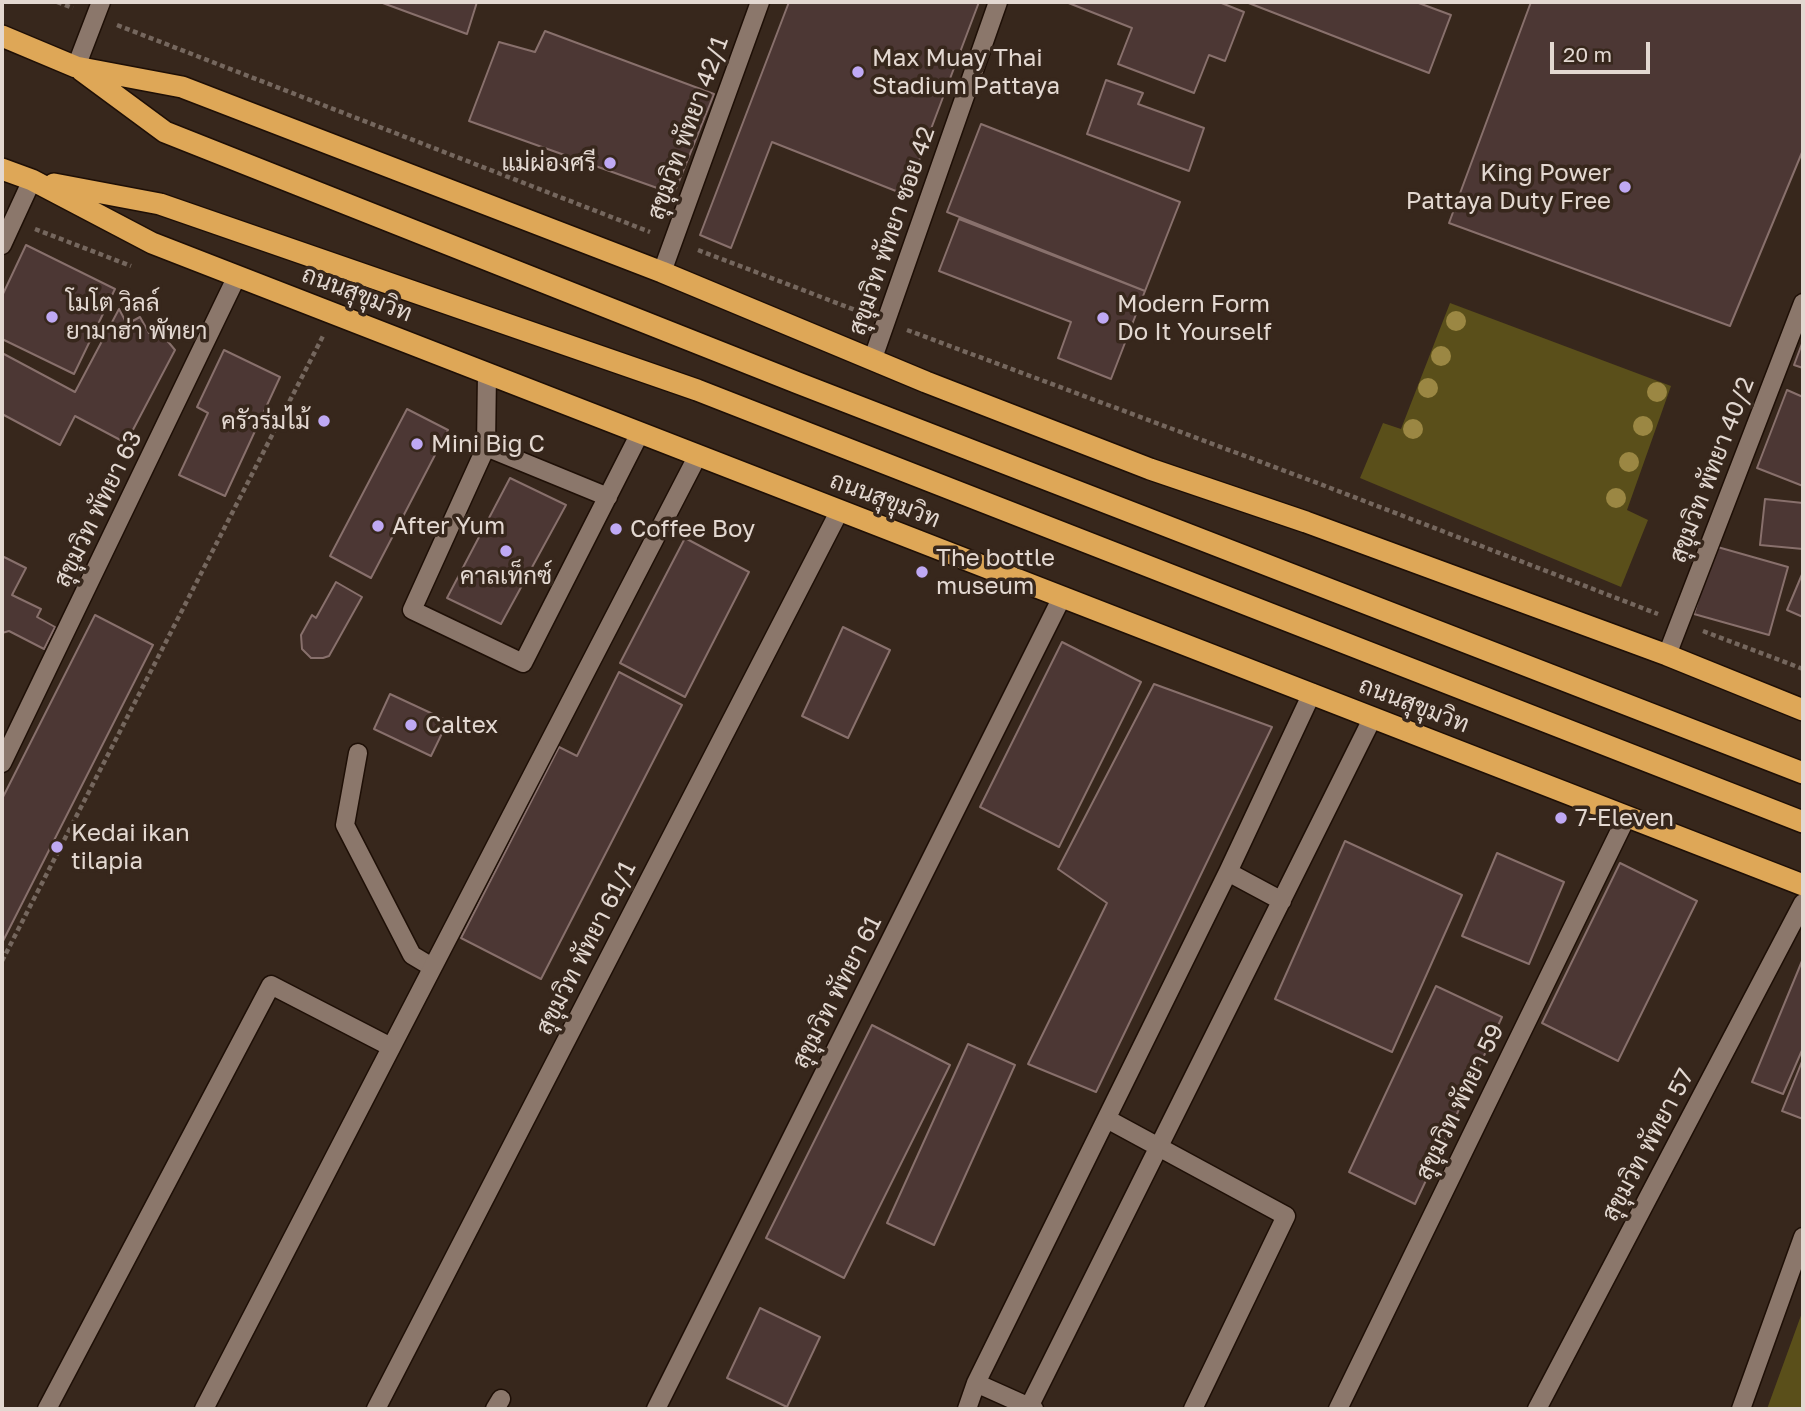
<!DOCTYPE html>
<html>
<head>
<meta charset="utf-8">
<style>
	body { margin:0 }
	#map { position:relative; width:1805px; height:1411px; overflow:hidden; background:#37271c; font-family:"Golos Text",sans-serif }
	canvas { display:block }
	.frame { position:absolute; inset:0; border:4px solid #e3d8d1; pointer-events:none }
	.scale { position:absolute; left:1550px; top:42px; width:100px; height:32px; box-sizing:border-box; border:4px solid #e3d8d1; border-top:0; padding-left:9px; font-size:21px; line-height:24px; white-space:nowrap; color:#e3d8d1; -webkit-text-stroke:5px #37271c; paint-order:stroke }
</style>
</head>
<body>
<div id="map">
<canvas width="1805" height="1411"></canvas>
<div class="frame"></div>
<div class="scale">20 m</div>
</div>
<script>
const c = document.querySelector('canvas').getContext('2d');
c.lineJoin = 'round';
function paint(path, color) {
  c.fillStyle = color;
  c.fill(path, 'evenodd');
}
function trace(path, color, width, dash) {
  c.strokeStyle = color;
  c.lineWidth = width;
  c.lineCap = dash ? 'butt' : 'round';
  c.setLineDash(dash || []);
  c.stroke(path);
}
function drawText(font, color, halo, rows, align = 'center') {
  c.font = font + ' "Golos Text",Sarabun,sans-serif';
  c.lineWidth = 7;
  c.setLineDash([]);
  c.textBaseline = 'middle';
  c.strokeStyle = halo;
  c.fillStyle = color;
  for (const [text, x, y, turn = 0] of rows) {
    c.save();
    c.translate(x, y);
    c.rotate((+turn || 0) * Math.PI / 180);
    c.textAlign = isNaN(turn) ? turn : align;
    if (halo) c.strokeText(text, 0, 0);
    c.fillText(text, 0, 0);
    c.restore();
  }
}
const green = new Path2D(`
	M1450,303L1671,386L1627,510L1648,520L1621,587L1360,478L1383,423L1401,429Z
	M1803,1310V1409H1767Z`);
const building = new Path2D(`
	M380,2H477L467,34Z
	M789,2H979L906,195L772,142L731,248L700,235Z
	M1066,2H1219L1244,12L1225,61L1209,55L1194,93L1118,64L1132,28Z
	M1246,2H1416L1451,15L1429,73Z
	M1531,2H1803V150L1730,326L1449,223Z
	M545,31L714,94L674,194L469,121L499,42L535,52Z
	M1106,80L1143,93L1138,104L1204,128L1189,171L1087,134Z
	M981,124L1180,202L1145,291L947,212Z
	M959,219L1145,291L1111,379L1058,358L1071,322L939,271Z
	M26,245L115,289L74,374L2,339V296Z
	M119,309L127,324L140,317L149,333L160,332L175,350L126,443L75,416L60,445L2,414V353L75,392Z
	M1803,341V368L1794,365Z
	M224,350L280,377L225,496L179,475L208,413L197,407Z
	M1787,390L1803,397V486L1757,468Z
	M407,409L448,430L371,578L330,556Z
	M510,478L566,505L501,624L447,598Z
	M1765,499L1803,503V549L1760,545Z
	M685,538L749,572L685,697L620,663Z
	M1714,546L1788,567L1769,635L1694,614Z
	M2,556L26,568L12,595L41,609L37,617L55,627L44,649L9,631L2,633Z
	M1803,572V617L1787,610Z
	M336,582L362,597L329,656L323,658H311L302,649L301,635L312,615L316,618Z
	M95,615L153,645L2,943V799Z
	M843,627L890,650L848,738L802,716Z
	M1062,642L1141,682L1059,847L980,807Z
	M619,672L682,705L541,979L461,938L559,747L577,756Z
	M1154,684L1272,727L1096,1092L1028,1064L1107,903L1058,869Z
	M390,694L448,721L431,756L374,729Z
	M1345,841L1462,895L1392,1052L1275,999Z
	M1497,853L1564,882L1529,964L1462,936Z
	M1620,863L1697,901L1618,1061L1542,1023Z
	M1802,961L1803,1048L1783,1094L1752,1082Z
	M1436,986L1502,1017L1415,1204L1349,1172Z
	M872,1025L950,1065L844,1278L766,1238Z
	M968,1044L1015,1065L934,1245L887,1223Z
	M1803,1059V1119L1782,1111Z
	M760,1308L820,1337L787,1407L727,1378Z`);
const path = new Path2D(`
	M57,2L73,8
	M117,25L650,232
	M35,229L131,266
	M698,250L863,313
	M907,330L1320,484L1658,614
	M1703,631L1803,669
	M2,961L323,336`);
const lane = new Path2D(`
	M2,245L32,180
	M487,373L486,447L412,610L523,663L640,433
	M486,447L608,497
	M358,753L345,825L412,955L432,967
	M1228,872L1282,901
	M1107,1119L1286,1216L1193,1409
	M976,1383L1034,1409
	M495,1409L501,1399
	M967,1409L976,1383L1228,872L1312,693
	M1028,1409L1373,717`);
const street = new Path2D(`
	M76,67L101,2
	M662,272L760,2
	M873,358L998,2
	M1667,655L1803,303
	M2,763L237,276
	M47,1409L271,985L391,1047
	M204,1409L698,455
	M376,1409L840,510
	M656,1409L1062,597
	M1338,1409L1627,816
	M1537,1409L1803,903
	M1741,1409L1803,1237`);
const highway = new Path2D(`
	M2,36L76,67L182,87L662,272L926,382L1150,469L1306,522L1667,655L1803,710
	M81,70L165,132L798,383L1803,773
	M2,169L32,180L152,243L1803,885
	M54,184L160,204L697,390L1803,822`);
const trees = [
	[1456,321],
	[1441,356],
	[1428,388],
	[1657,392],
	[1643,426],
	[1413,429],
	[1629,462],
	[1616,498]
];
const markers = [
	[858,72,7,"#bfa9f4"],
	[610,163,7,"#bfa9f4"],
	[1625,187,7,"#bfa9f4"],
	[52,317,7,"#bfa9f4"],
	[1103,318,7,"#bfa9f4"],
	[324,421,7,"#bfa9f4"],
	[417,444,7,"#bfa9f4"],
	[378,526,7,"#bfa9f4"],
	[616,529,7,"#bfa9f4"],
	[506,551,7,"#bfa9f4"],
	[922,572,7,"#bfa9f4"],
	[411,725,7,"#bfa9f4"],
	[1561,818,7,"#bfa9f4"],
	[57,847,7,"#bfa9f4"]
];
const poiNames = [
	["Max Muay Thai",872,58],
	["Stadium Pattaya",872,86],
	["แม่ผ่องศรี",596,163,"right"],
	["King Power",1611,173,"right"],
	["Pattaya Duty Free",1611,201,"right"],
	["โมโต วิลล์",66,303],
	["ยามาฮ่า พัทยา",66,331],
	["Modern Form",1117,304],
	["Do It Yourself",1117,332],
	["ครัวร่มไม้",310,421,"right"],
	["Mini Big C",431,444],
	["After Yum",392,526],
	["Coffee Boy",630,529],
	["The bottle",936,558],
	["museum",936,586],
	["คาลเท็กซ์",506,576,"center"],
	["Caltex",425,725],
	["7-Eleven",1575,818],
	["Kedai ikan",71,833],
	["tilapia",71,861]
];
const streetNames = [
	["สุขุมวิท พัทยา 42/1",688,128,-70],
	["สุขุมวิท พัทยา ซอย 42",892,231,-71],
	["ถนนสุขุมวิท",357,294,21],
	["สุขุมวิท พัทยา 40/2",1712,470,-69],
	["ถนนสุขุมวิท",885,500,21],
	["สุขุมวิท พัทยา 63",98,509,-64],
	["ถนนสุขุมวิท",1414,705,21],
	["สุขุมวิท พัทยา 61/1",586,948,-63],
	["สุขุมวิท พัทยา 61",837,992,-63],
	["สุขุมวิท พัทยา 59",1460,1102,-64],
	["สุขุมวิท พัทยา 57",1648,1145,-62]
];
paint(green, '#5a4f1a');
paint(building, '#4c3734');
trace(building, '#88706c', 2);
trace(lane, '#1e0f06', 21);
trace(street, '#1e0f06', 21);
trace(highway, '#1e0f06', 24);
trace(path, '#75675e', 4.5, [5, 3.5]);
trace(lane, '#8b776b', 18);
trace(street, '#8b776b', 18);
trace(highway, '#dea757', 21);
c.fillStyle = '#9b8743';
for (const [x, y] of trees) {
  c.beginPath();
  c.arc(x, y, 10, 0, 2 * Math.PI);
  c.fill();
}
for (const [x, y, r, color] of markers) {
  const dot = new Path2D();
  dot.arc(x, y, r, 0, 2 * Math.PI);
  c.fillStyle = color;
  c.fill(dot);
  trace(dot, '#37271c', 2.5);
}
drawText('24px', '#e3d8d1', '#37271c', poiNames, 'left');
drawText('24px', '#e3d8d1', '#37271c', streetNames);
</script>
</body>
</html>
